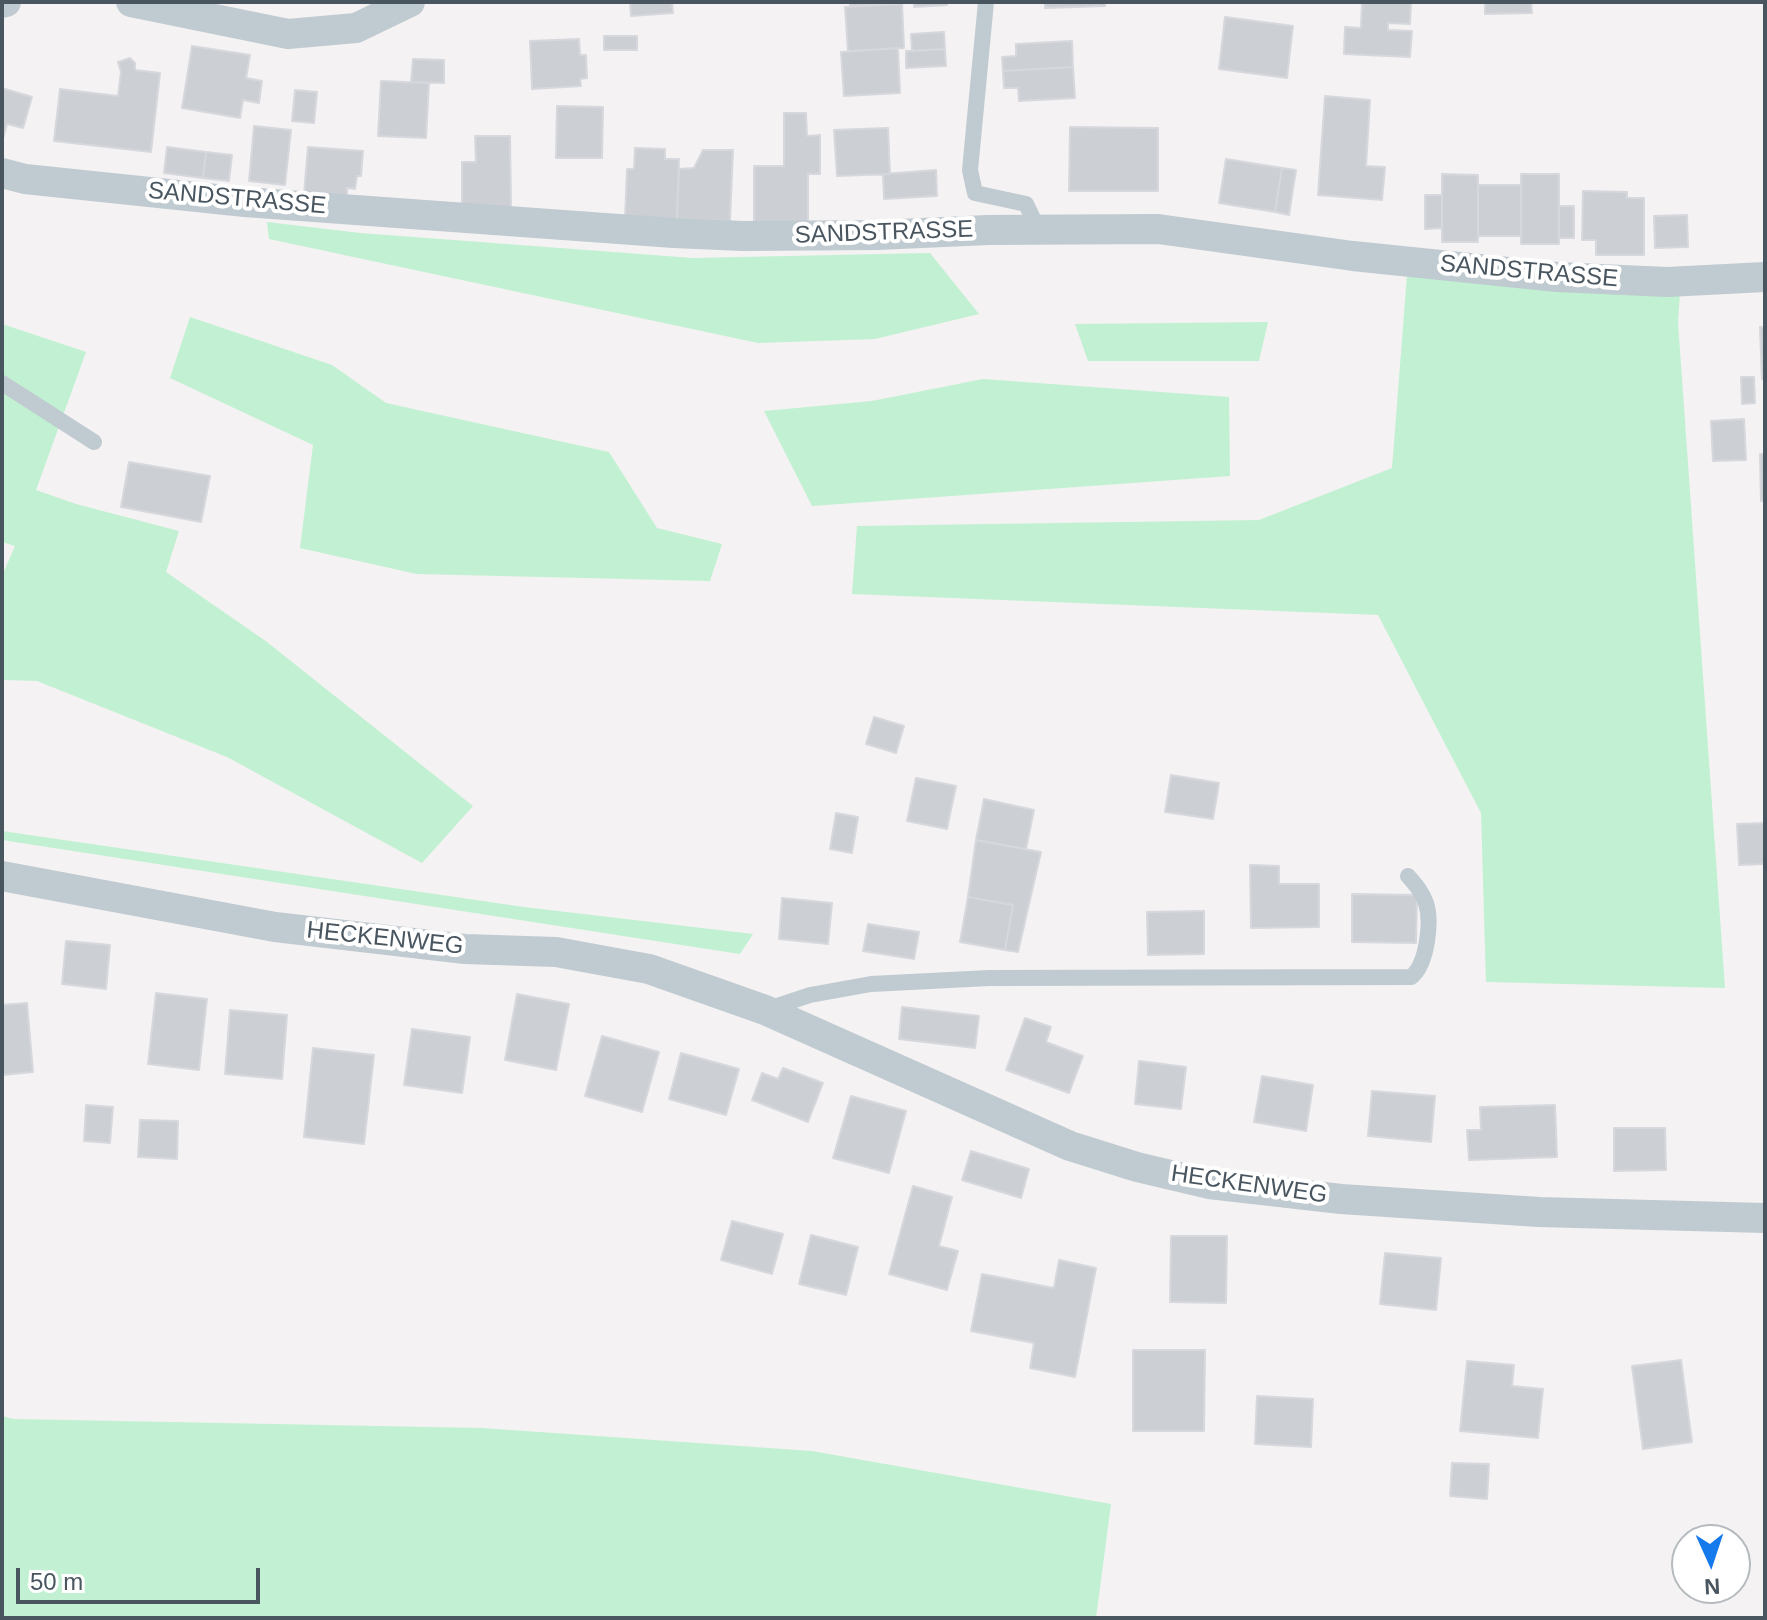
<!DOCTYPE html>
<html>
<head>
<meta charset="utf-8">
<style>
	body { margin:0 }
	#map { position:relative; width:1767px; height:1620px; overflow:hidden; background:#f4f2f2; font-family:Helvetica,sans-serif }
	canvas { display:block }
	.frame { position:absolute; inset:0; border:4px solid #495660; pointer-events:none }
	.north { position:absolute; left:1671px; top:1524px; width:80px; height:80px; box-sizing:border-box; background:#fff; border:2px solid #b6bbbf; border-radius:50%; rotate:177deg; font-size:22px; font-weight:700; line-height:32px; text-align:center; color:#495660 }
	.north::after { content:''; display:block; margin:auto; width:28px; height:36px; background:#157aeb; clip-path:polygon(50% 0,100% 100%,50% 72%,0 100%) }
	.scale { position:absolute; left:16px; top:1568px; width:244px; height:36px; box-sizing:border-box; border:4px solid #495660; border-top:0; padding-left:10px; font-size:24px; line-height:28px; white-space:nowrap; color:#495660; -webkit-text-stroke:6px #fff; paint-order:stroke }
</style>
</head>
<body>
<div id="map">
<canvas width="1767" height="1620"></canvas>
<div class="frame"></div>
<div class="north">N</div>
<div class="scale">50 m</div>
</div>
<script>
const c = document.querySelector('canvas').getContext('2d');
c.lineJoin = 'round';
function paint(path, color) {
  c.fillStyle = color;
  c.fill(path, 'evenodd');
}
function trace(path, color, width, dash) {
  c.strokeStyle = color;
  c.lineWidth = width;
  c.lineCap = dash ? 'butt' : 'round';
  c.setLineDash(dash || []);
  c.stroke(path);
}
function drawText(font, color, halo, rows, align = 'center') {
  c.font = font + ' Helvetica,sans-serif';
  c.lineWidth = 8;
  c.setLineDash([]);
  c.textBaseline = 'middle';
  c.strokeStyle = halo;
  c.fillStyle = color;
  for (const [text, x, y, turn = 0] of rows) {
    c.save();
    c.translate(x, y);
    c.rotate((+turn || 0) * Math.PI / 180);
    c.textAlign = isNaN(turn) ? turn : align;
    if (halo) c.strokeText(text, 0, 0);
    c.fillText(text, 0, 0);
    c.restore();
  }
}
const green = new Path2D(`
	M267,222L360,233L693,258L930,253L979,314L875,339L758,343L269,239Z
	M1407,275L1680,293L1678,322L1725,988L1486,982L1481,813L1378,615L852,594L857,526L1259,520L1392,468Z
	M190,317L332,365L386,403L609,452L657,528L722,544L710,581L417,574L300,548L313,445L170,378Z
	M1268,322L1259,361H1088L1075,324Z
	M2,324L86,352L36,490L76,504L179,531L166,572L267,642L473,806L422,863L227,757L37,681L2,680V576L15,546L2,542Z
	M983,379L1229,397L1230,476L812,506L764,411L872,401Z
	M2,831L524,907L753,934L740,954L2,840Z
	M2,1416L14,1419L482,1428L812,1451L1111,1504L1096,1618H2Z`);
const building = new Path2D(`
	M630,2H672L673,13L631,16Z
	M850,2H908V3L850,6Z
	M914,2H947V5L914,7Z
	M1045,2H1105V6L1045,8Z
	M1362,2H1411L1410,24L1388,23V30L1412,31L1410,57L1344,54L1345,27L1361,28Z
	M1485,2H1531L1532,13L1485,14Z
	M902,4L904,48L848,51L845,7Z
	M1225,17L1293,26L1287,78L1219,69Z
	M944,32L945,49L912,51L911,34Z
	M604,36H637V50H604Z
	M579,39L580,55H586L587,78L580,79L581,86L532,89L530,41Z
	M1072,41L1073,67L1003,71L1002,57L1016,56V44Z
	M192,46L250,55L246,78L262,81L259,103L243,100L240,118L182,108Z
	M898,48L900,93L844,96L841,52Z
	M945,49L946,66L906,68V51Z
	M130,58L135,63V70L160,73L151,152L54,141L60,89L118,96L121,72L118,62Z
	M413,59L444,60V83L411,82Z
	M1073,67L1075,98L1019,101L1018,88H1004L1003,71Z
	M381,81L429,83L426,138L378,136Z
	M2,88L32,97L23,128L7,124L2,142Z
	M295,90L317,92L314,123L292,121Z
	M1325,96L1370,100L1366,166L1385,167L1382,200L1318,195Z
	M557,106L603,107L602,158H556Z
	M784,113H806L807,136L820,135V174H808V222H754V166H784Z
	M254,126L291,130L285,185L249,181Z
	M1070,127L1158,128V191H1069Z
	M888,128L890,174L837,176L834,130Z
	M475,136H510L511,208L462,209V162H476Z
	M167,147L206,152L203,178L164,173Z
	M308,147L363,151L361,176H357L355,189L347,188V197L304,194Z
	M635,148L665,149V159H679L677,219L625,218L627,169H634Z
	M703,150H733L730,221L677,219L679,169L694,168Z
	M206,152L232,155L229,181L203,178Z
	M1226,159L1282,168L1275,212L1219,203Z
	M1282,168L1296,170L1289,215L1275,212Z
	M936,170L937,196L884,199L883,174Z
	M1442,174L1478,175V242H1442Z
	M1521,174H1559V244H1521Z
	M1478,185H1521V236H1478Z
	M1583,191L1627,192V198H1644V255H1596V240H1582Z
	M1425,195H1442V228L1425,229Z
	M1559,206H1574V238H1559Z
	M1687,215L1688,247L1655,248L1654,216Z
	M1760,327H1765V379H1762Z
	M1741,377H1754L1755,403L1742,404Z
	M1744,419L1746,460L1713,461L1711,421Z
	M1760,454H1765V501H1761Z
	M129,462L210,476L201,522L121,507Z
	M874,717L904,726L896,753L866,744Z
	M1171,775L1219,783L1213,819L1165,812Z
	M916,778L956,786L947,829L907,821Z
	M984,799L1034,810L1026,849L976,840Z
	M836,813L858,817L852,853L830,849Z
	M1765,823V864L1739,865L1737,824Z
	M976,840L1041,852L1018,952L1005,950L1013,905L968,897Z
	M1250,865L1279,866V884H1319V927L1251,928Z
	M1352,894L1417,895L1416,943L1352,942Z
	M968,897L1013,905L1005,950L960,942Z
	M782,898L832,903L828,944L779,939Z
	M1204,911V954L1148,955L1147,912Z
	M868,924L919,932L914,959L863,951Z
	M66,941L110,945L106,989L62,984Z
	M156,993L207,999L199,1070L148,1064Z
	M517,994L569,1004L556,1070L505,1060Z
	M27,1003L33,1072L2,1075V1005Z
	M902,1007L979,1016L975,1048L899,1039Z
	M230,1010L287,1015L282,1079L225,1074Z
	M1025,1018L1051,1027L1046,1042L1083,1056L1069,1093L1006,1070Z
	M412,1029L470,1037L462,1093L404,1085Z
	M602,1036L659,1052L642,1112L585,1096Z
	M313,1048L374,1055L364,1144L304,1137Z
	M681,1053L739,1069L726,1115L669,1099Z
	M1139,1061L1186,1067L1181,1109L1135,1104Z
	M783,1068L823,1083L808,1122L752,1100L762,1073L778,1079Z
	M1262,1076L1313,1085L1306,1131L1254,1122Z
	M1372,1091L1435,1096L1431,1142L1368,1136Z
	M851,1096L906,1111L889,1173L833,1158Z
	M86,1105L113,1107L110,1143L84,1141Z
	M1555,1105L1557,1157L1469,1160L1467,1130H1481L1480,1107Z
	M140,1120L178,1121L177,1159L138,1157Z
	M1614,1128H1665L1666,1170L1614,1171Z
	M971,1151L1029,1169L1021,1198L962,1180Z
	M913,1186L952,1197L939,1246L958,1251L947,1290L889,1274Z
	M732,1221L783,1234L772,1274L721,1260Z
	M811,1235L858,1247L846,1295L799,1284Z
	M1171,1236H1227L1226,1303L1170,1302Z
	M1385,1253L1441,1258L1436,1310L1380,1304Z
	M1059,1260L1096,1268L1075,1377L1030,1368L1034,1343L971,1331L982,1274L1054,1288Z
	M1133,1350H1205L1204,1431H1133Z
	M1681,1360L1692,1442L1643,1449L1632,1366Z
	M1467,1361L1514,1365L1512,1386L1543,1389L1538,1438L1460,1431Z
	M1257,1396L1313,1399L1311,1447L1255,1444Z
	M1452,1463L1489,1464L1487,1499L1450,1496Z`);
const service = new Path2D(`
	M986,2L970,170L975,193L1026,204L1038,229
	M2,383L94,442
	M768,1009L810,995L871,984L989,978L1411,977C1427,965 1432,922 1426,903C1422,892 1416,885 1408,876`);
const minor = new Path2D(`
	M131,2L288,34L356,28L410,2
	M2,3L6,2
	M2,173L25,179L245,202L674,233L743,236L877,235L988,230L1158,229L1353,256L1557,277L1667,282L1765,277
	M2,876L275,927L465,949L556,952L649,969L765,1010L1070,1146L1137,1167L1209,1184L1341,1199L1539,1212L1765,1218`);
const streetNames = [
	["SANDSTRASSE",237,199,5],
	["SANDSTRASSE",884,233,-2],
	["SANDSTRASSE",1529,272,5],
	["HECKENWEG",385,939,6],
	["HECKENWEG",1249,1185,8]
];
paint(green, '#c1f1d2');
paint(building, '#cccfd4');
trace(building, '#d6d8dd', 2);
trace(service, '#c0cad1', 16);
trace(minor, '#c0cad1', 30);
drawText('24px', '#495660', '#fff', streetNames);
</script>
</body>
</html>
